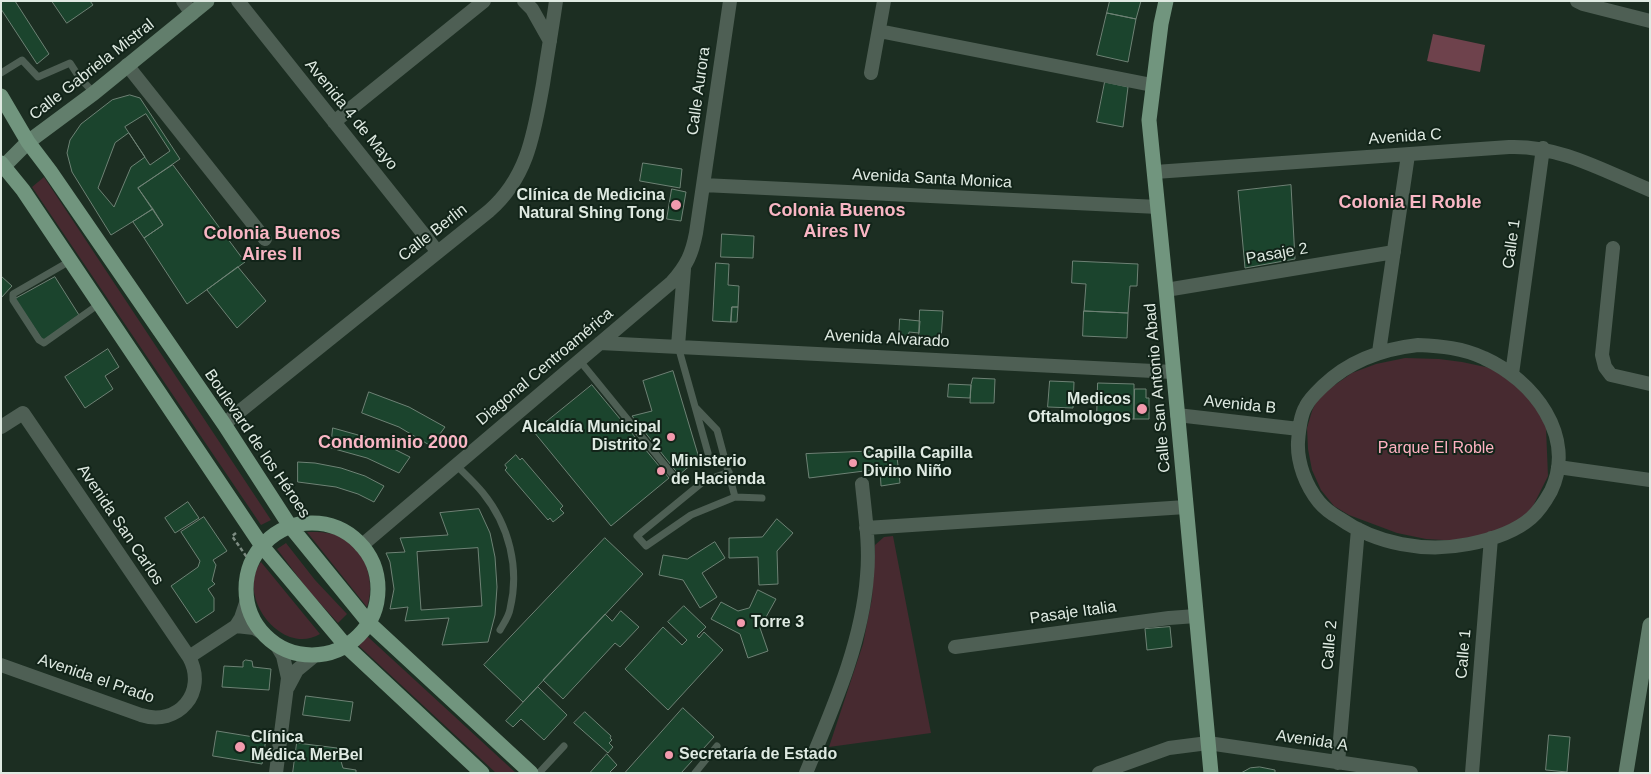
<!DOCTYPE html>
<html>
<head>
<meta charset="utf-8">
<style>
	body { margin:0 }
	#map { position:relative; width:1651px; height:774px; overflow:hidden; background:#1c2e22; font-family:Arial,sans-serif }
	canvas { display:block }
	.frame { position:absolute; inset:0; border:2px solid #dfeae2; pointer-events:none }
</style>
</head>
<body>
<div id="map">
<canvas width="1651" height="774"></canvas>
<div class="frame"></div>
</div>
<script>
const c = document.querySelector('canvas').getContext('2d');
c.lineJoin = 'round';
function paint(path, color) {
  c.fillStyle = color;
  c.fill(path, 'evenodd');
}
function trace(path, color, width, dash) {
  c.strokeStyle = color;
  c.lineWidth = width;
  c.lineCap = dash ? 'butt' : 'round';
  c.setLineDash(dash || []);
  c.stroke(path);
}
function drawText(font, color, halo, rows, align = 'center') {
  c.font = font + ' Arial,sans-serif';
  c.lineWidth = 4;
  c.setLineDash([]);
  c.textBaseline = 'middle';
  c.strokeStyle = halo;
  c.fillStyle = color;
  for (const [text, x, y, turn = 0] of rows) {
    c.save();
    c.translate(x, y);
    c.rotate((+turn || 0) * Math.PI / 180);
    c.textAlign = isNaN(turn) ? turn : align;
    if (halo) c.strokeText(text, 0, 0);
    c.fillText(text, 0, 0);
    c.restore();
  }
}
const green = new Path2D(`
	M44,177L271,520L261,525L32,187Z
	M1405,358L1439,359L1462,362L1490,368L1502,373L1533,397L1546,428L1548,476L1531,510L1513,527L1460,541L1426,539L1397,533L1349,515L1334,506L1321,490L1312,470L1308,449L1307,428L1312,411L1319,396L1352,373L1376,364Z
	M307,532C320,532 334,532 346,539C367,553 375,584 367,607Z
	M893,536L931,733L829,747L863,644L872,598L875,545L884,537Z
	M286,543L315,580L347,614L338,623L308,590L277,549Z
	M261,562L320,634C282,657 235,596 261,562Z
	M367,636L516,773H496L358,645Z`);
const water = new Path2D(`
	M1433,34L1485,45L1480,72L1427,61Z`);
const building = new Path2D(`
	M1,1H15L49,54L37,64L1,9Z
	M52,1H90L93,5L67,23Z
	M1110,1H1141L1136,19L1107,13Z
	M1107,13L1136,19L1128,62L1097,55Z
	M1105,82L1128,87L1123,127L1097,122Z
	M130,95L140,98L180,159L138,188L153,209L111,235L72,172L67,153L70,140L81,124L112,100Z
	M146,114L170,151L150,165L125,127Z
	M129,133L145,157L131,167L114,207L98,188L115,143Z
	M643,163L682,169L680,188L640,181Z
	M173,165L245,262L187,304L144,238L163,225L138,188Z
	M1291,185L1295,259L1245,268L1238,191Z
	M672,189L686,192L681,221L667,219Z
	M153,209L163,225L144,238L133,222Z
	M722,234L754,236L753,258L721,257Z
	M1073,261L1138,264L1137,286H1130L1128,313L1084,311L1086,284L1072,283Z
	M716,263L729,264L728,285L739,286L738,307H732L731,322L713,321Z
	M238,267L266,301L237,328L207,290Z
	M1,276L12,286L1,298Z
	M55,277L79,315L43,341L15,299Z
	M732,307H738L737,322H731Z
	M920,310L943,311L941,340L919,339Z
	M1084,311L1128,313L1127,338L1083,336Z
	M900,319L920,321L919,333L909,332L908,340H899Z
	M108,349L119,367L105,376L113,389L85,408L65,377Z
	M673,371L699,458L679,475L632,416L652,411L643,381Z
	M973,378L995,379L994,403H970L971,385Z
	M1050,381L1074,382L1073,408L1048,407Z
	M1098,383L1134,384V419H1097Z
	M949,384L971,385L970,398L948,397Z
	M592,385L669,478L611,526L534,432Z
	M1135,389H1146V398H1149V419H1134Z
	M369,392L409,407L445,427L431,446L399,427L362,413Z
	M333,428L376,440L410,457L399,473L367,458L331,448Z
	M881,451V457H897L900,483L881,486L880,469L809,478L806,454Z
	M516,455L520,460L522,458L563,506L560,509L564,513L553,522L550,518L548,520L505,470L507,468L505,465Z
	M298,462L315,463L341,468L365,476L384,486L374,502L358,494L336,487L298,482Z
	M188,502L199,518L175,533L165,518Z
	M479,509L490,533L495,557L497,587L495,615L488,642L442,645L449,618L405,621L408,607L390,609L394,589L390,562L386,553L405,552L400,538L448,535L440,513Z
	M204,517L227,551L213,560L216,565L212,581L215,584L208,589L214,598V611L196,623L171,586L198,567L200,561L181,532Z
	M777,519L793,533L777,551L778,584L759,585L758,557L729,558V538L762,537Z
	M605,538L643,574L523,702L484,665Z
	M715,542L725,558L702,573L717,597L700,608L683,580L659,575L663,555L687,559Z
	M478,548L482,606L421,610L417,552Z
	M758,590L776,599L760,628L768,651L748,658L740,634L711,619L721,602L738,611L749,608Z
	M684,606L706,627L697,636L699,638L704,632L723,650L668,710L625,669L663,627L682,645L687,640L668,622Z
	M621,611L639,627L620,647L615,643L563,699L543,680L605,614L612,621Z
	M1170,627L1172,647L1147,650L1145,629Z
	M246,660L252,661L253,667L271,669L269,690L222,687L224,666L243,667V662Z
	M538,687L567,715L544,740L521,719L513,727L506,721Z
	M306,696L353,702L350,721L303,715Z
	M683,708L714,737L681,773H625Z
	M585,712L611,736L610,738L612,740L609,743L613,747L608,753L574,723Z
	M217,731L266,739L262,764L213,756Z
	M1549,735L1570,737L1567,772L1546,770Z
	M297,743L337,748L343,768L356,770V773H293Z
	M607,754L617,765L609,773H590Z
	M1260,767L1275,770V773H1241L1250,768Z`);
const path = new Path2D(`
	M236,533L232,536L251,563`);
const lane = new Path2D(`
	M1,73L22,60L38,77L70,63L79,77L94,93
	M70,261L13,294V300L39,340L44,343L99,304
	M678,346L708,453
	M580,361L672,474
	M696,408L717,430L735,497
	M456,465C465,474 475,483 483,493C509,525 520,568 510,609C509,616 504,623 500,630
	M729,472L704,481L637,536L646,546L691,515L735,497L762,498
	M539,773L564,746
	M695,773L717,746`);
const street = new Path2D(`
	M183,1L192,14
	M238,1L437,251
	M524,1L532,9L550,41
	M1577,1L1583,4L1650,21
	M879,31L1152,85
	M127,65L265,239
	M871,73L884,1
	M334,122L484,1
	M1155,172L1509,147C1559,145 1604,171 1650,190
	M703,185L1158,207
	M1613,248L1602,355L1605,367L1611,375L1650,384
	M1166,290L1394,252
	M600,343L1173,372
	M1418,345C1441,346 1463,348 1484,358C1533,380 1577,436 1551,491C1546,500 1539,511 1531,518C1515,532 1489,540 1469,544C1425,553 1376,544 1339,518C1332,514 1324,508 1319,502C1306,486 1297,463 1298,442C1299,430 1300,416 1306,406C1310,398 1317,392 1323,386C1350,360 1382,349 1418,345Z
	M678,346L684,269
	M1379,352L1408,155
	M1512,374L1543,148
	M1177,415L1299,429
	M224,424L489,211C528,177 534,133 543,84C547,57 552,29 556,1
	M1,427L23,413L189,657C208,692 178,727 141,715L1,665
	M1558,467L1650,480
	M866,528L1186,507
	M361,546L672,282C687,265 692,254 696,233L730,1
	M236,626L254,628L261,632
	M955,647L1169,618L1196,616
	M189,657L236,626L241,618L247,600
	M288,687L297,670L314,656
	M1338,763L1358,529
	M276,773L288,678L283,656L277,646
	M806,773C832,710 862,644 867,576C870,546 865,514 862,484
	M1099,773L1169,748L1208,743L1411,773
	M1472,773L1491,538`);
const secondary = new Path2D(`
	M1,169L28,142L94,93L207,1
	M1626,773L1650,625`);
const primary = new Path2D(`
	M1166,1L1161,24L1149,120L1166,290L1211,773
	M1,96L28,142L50,171L224,424L290,526L369,623L531,773
	M1,163L23,190L262,546L346,646L482,773
	M246 589a66 66 0 1 1 132 0a66 66 0 1 1-132 0Z`);
const markers = [
	[676,205,6,"#f29aad"],
	[1142,409,6,"#f29aad"],
	[671,437,5,"#f29aad"],
	[853,463,5,"#f29aad"],
	[661,471,5,"#f29aad"],
	[741,623,5,"#f29aad"],
	[240,747,6,"#f29aad"],
	[669,755,5,"#f29aad"]
];
const streetNames = [
	["Calle Gabriela Mistral",92,70,-38],
	["Calle Aurora",699,91,-82],
	["Avenida 4 de Mayo",351,115,51],
	["Avenida C",1405,137,-4],
	["Avenida Santa Monica",932,179,3],
	["Calle Berlin",433,233,-38],
	["Calle 1",1512,244,-82],
	["Pasaje 2",1277,254,-10],
	["Avenida Alvarado",887,339,3],
	["Diagonal Centroamérica",545,367,-40],
	["Calle San Antonio Abad",1158,388,-95],
	["Avenida B",1240,405,6],
	["Boulevard de los Héroes",257,444,56],
	["Avenida San Carlos",120,525,56],
	["Pasaje Italia",1073,613,-8],
	["Calle 2",1330,645,-85],
	["Calle 1",1464,654,-85],
	["Avenida el Prado",96,679,19],
	["Avenida A",1312,741,8]
];
const poiNames = [
	["Clínica de Medicina",665,196,"right"],
	["Natural Shing Tong",665,214,"right"],
	["Medicos",1131,400,"right"],
	["Oftalmologos",1131,418,"right"],
	["Alcaldía Municipal",661,428,"right"],
	["Distrito 2",661,446,"right"],
	["Capilla Capilla",863,454],
	["Divino Niño",863,472],
	["Ministerio",671,462],
	["de Hacienda",671,480],
	["Torre 3",751,623],
	["Clínica",251,738],
	["Médica MerBel",251,756],
	["Secretaría de Estado",679,755]
];
const parkNames = [
	["Parque El Roble",1436,449]
];
const neighbourhoodNames = [
	["Colonia El Roble",1410,203],
	["Colonia Buenos",837,211],
	["Aires IV",837,232],
	["Colonia Buenos",272,234],
	["Aires II",272,255],
	["Condominio 2000",393,443]
];
paint(green, '#472a30');
paint(water, '#6e424c');
paint(building, '#1b442d');
trace(building, '#6e8275', 1);
trace(path, '#7d8c82', 2.5, [4, 2.5]);
trace(lane, '#4e5f54', 7);
trace(street, '#4e5f54', 14);
trace(secondary, '#627e6c', 15);
trace(primary, '#71957e', 15);
for (const [x, y, r, color] of markers) {
  const dot = new Path2D();
  dot.arc(x, y, r, 0, 2 * Math.PI);
  c.fillStyle = color;
  c.fill(dot);
  trace(dot, '#122419', 2);
}
drawText('16px', '#dfeae2', '#122419', streetNames);
drawText('bold 16px', '#dfeae2', '#122419', poiNames, 'left');
drawText('16px', '#feb1c1', '#122419', parkNames);
drawText('bold 18px', '#f9b6c4', '#122419', neighbourhoodNames);
</script>
</body>
</html>
